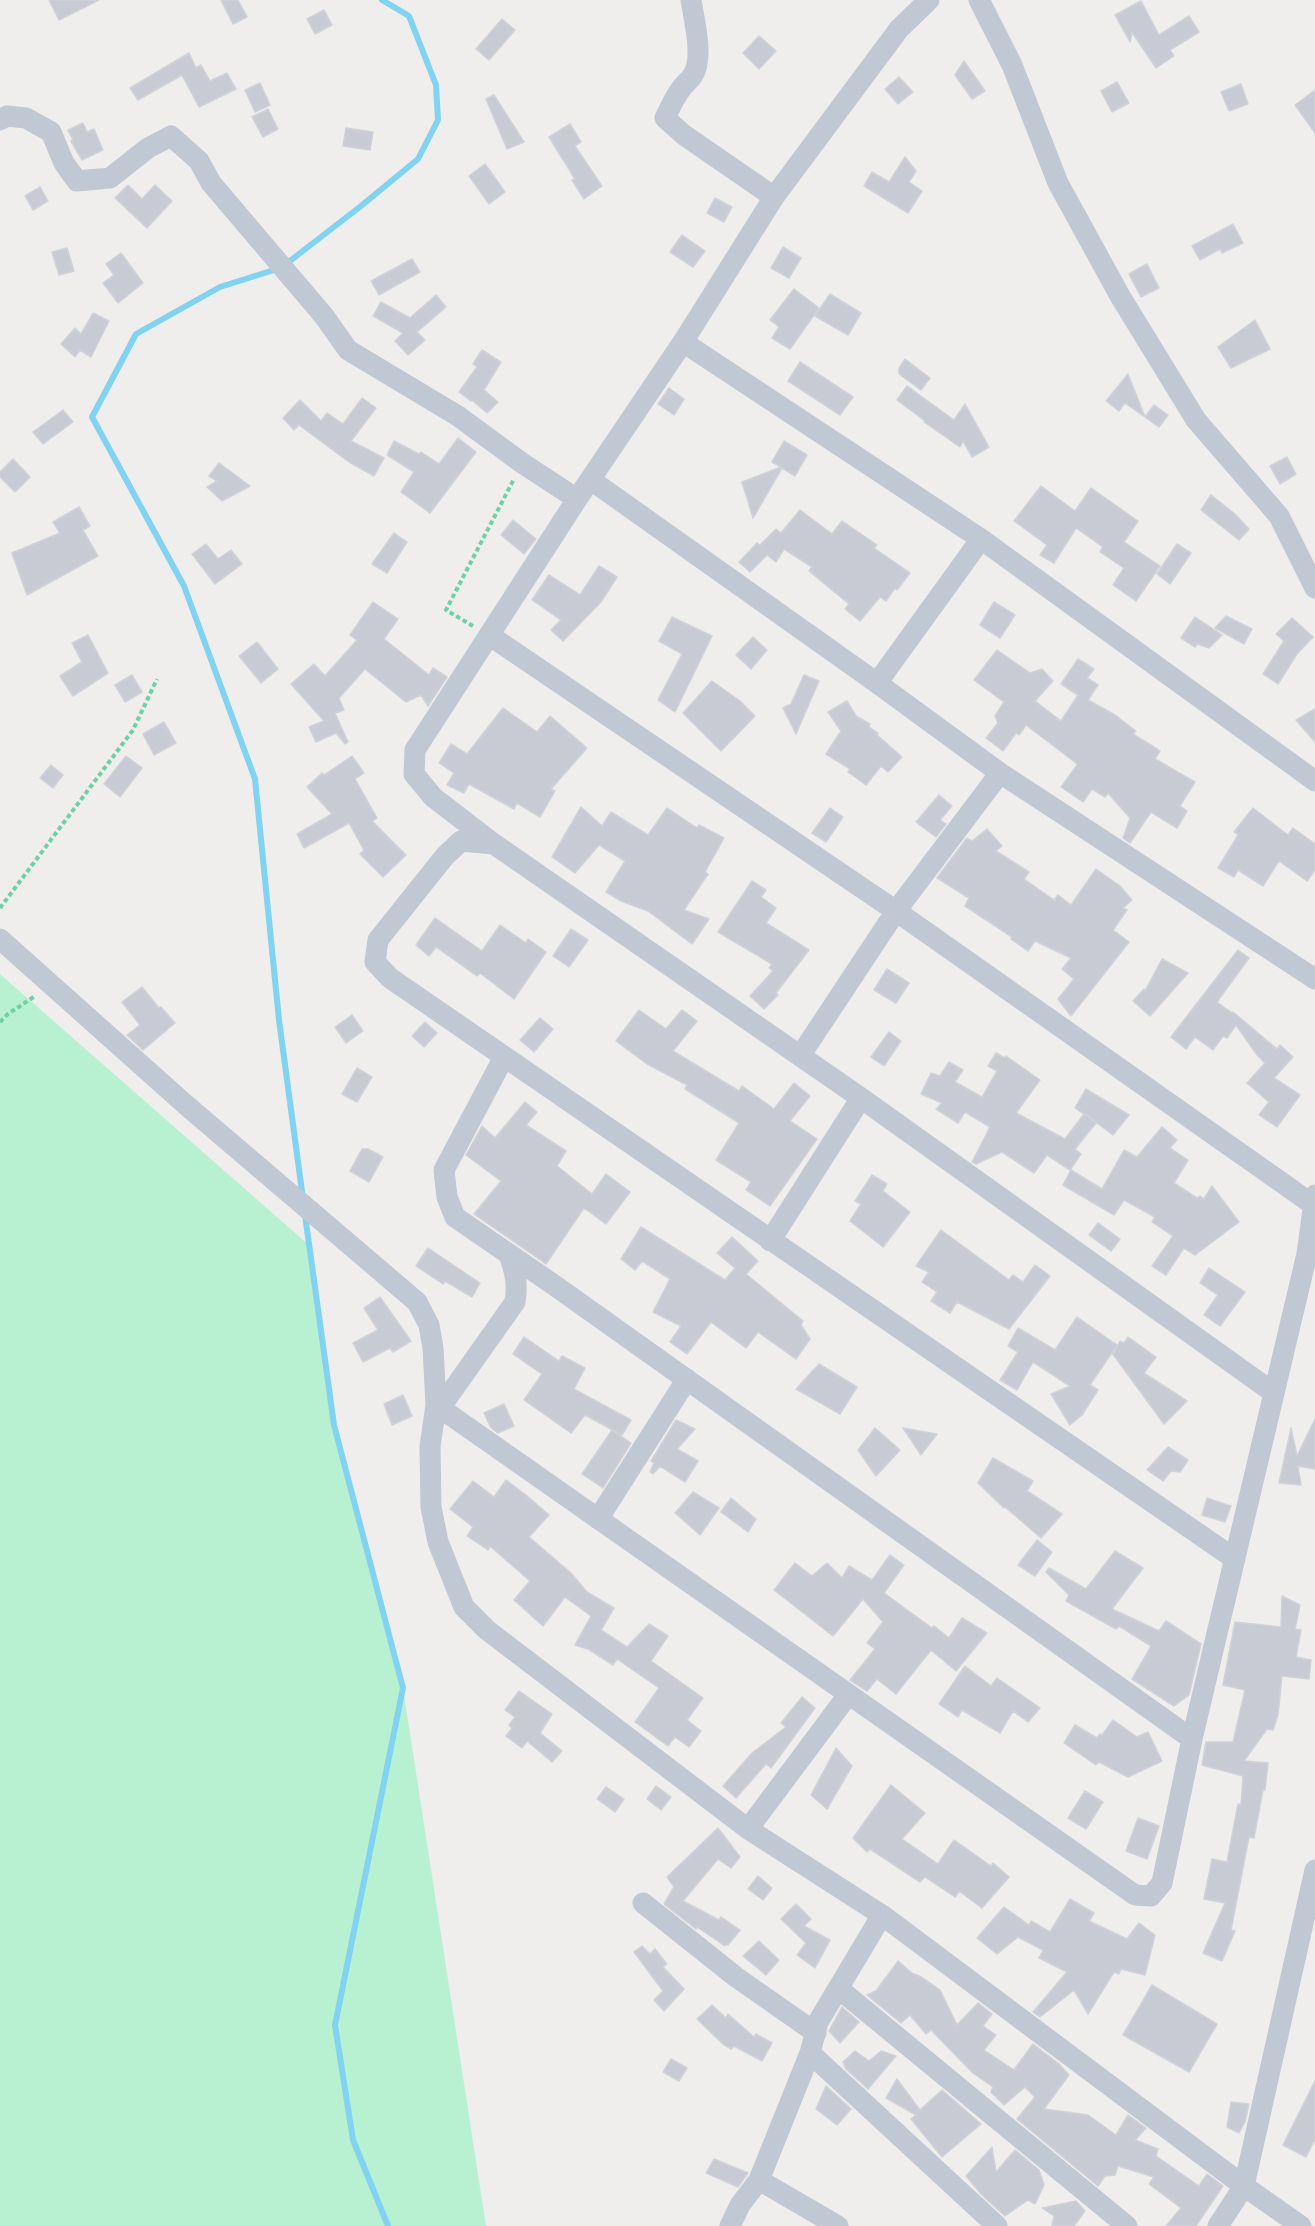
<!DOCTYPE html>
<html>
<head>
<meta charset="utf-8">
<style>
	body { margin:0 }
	canvas { display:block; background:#f0eded }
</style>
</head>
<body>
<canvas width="1315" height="2226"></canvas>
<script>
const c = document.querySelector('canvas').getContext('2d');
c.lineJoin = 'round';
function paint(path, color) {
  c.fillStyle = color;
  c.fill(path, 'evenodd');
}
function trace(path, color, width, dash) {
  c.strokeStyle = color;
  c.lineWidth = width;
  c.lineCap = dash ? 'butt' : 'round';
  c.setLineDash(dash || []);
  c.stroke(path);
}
const green = new Path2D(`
	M0,974L310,1246L334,1425L403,1688L486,2226H0Z`);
const stream = new Path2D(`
	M286,264L361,206L418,159L438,120L436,85L409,16L382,0
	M277,269L220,287L136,334L92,417L184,586L255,779L279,1020L303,1199
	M305,1215L334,1425L403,1688L335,2025L353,2140L388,2226`);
const building = new Path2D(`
	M49,0H99L59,20Z
	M221,0H238L247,17L233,24Z
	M1141,1L1159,35L1189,16L1199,32L1170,50L1174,56L1156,68L1132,32L1130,42L1115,15Z
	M324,10L332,25L315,34L307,19Z
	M502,19L515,30L489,60L476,49Z
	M759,36L776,51L759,69L743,53Z
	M189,53L196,68L201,65L210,81L227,73L236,89L199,107L182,75L138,100L130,88Z
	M964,61L985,91L972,99L955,75Z
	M899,77L913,92L898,104L885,89Z
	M1117,82L1129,103L1112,112L1101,91Z
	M260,83L270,105L255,112L245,90Z
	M1241,84L1248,104L1229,111L1221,92Z
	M1315,90V133L1295,105Z
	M494,95L524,142L507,149L486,99Z
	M268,109L278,129L263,137L252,117Z
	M83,123L87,132L94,129L103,150L82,160L71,141L73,140L68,130Z
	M570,124L581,142L575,146L602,186L584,199L572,180L575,179L549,137Z
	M346,128L373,132L370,150L343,146Z
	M905,157L916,171L909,182L922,191L908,213L864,186L872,172L889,182Z
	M485,164L505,192L489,204L469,176Z
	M128,185L142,199L155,185L172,201L147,228L115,198Z
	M40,187L48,201L33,210L25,196Z
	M715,198L732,207L724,222L707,213Z
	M1233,224L1243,243L1222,253L1220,249L1200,260L1192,246Z
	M682,235L705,251L693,267L670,252Z
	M783,247L801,258L789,278L771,268Z
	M67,248L74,271L59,275L52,252Z
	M121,253L143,283L118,303L103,283L114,275L106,264Z
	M412,259L420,272L379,295L371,281Z
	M1147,264L1159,288L1141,297L1129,274Z
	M794,289L819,308L790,349L772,338L779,327L770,320Z
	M830,294L861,313L848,335L815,316Z
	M436,295L446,307L417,332L425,340L408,355L395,341L403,333L373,316L381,302L410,318Z
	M93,313L109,321L91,357L80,350L75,357L61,344L75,328L81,334Z
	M1255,320L1270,349L1231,368L1218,347Z
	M482,350L501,362L484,390L498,402L487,413L472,400L471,401L459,392L477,367L473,364Z
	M905,359L930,378L921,390L899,374V368Z
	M800,362L853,397L840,415L788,381Z
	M1128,374L1145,417L1154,405L1168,415L1159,427L1125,403L1119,411L1106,401Z
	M907,386L954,420L965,404L989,447L972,457L963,441L960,447L924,422L925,421L897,400Z
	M669,388L684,399L674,415L658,404Z
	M362,398L376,408L351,441L384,458L374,476L349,462L299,425L294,430L283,418L300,400L321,421L327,413L343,424Z
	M63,410L73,422L43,444L33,432Z
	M458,438L476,452L430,513L401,492L414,472L387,455L394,441L419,454L421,452L439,464Z
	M784,441L807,455L795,476L782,468L753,518L742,482L781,467L772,462Z
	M1287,457L1296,474L1280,484L1270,466Z
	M13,459L30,477L15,492L0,477V472Z
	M219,463L250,486L222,501L207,487L217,481L209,476Z
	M1041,486L1075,511L1091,488L1138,521L1124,542L1160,566L1136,601L1113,585L1124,568L1100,552L1103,547L1076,528L1054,563L1040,555L1047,545L1014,521Z
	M1211,495L1235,514L1249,529L1239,540L1201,510Z
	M79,507L90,526L83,530L98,556L27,595L12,553L60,533L53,522Z
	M800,510L832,534L842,521L877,545L874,548L910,573L897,590L895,588L886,601L880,597L860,621L845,609L849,604L809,571L812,567L784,549L776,562L767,555L750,572L739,562L757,543L760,545L776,529L781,533Z
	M513,520L536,539L524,554L501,535Z
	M394,533L407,542L387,573L372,564Z
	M206,544L218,559L231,550L242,564L215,584L192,554Z
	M1177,544L1191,553L1170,584L1157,574Z
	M599,566L617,577L601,602L563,641L551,630L561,620L532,600L549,575L580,595Z
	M373,602L398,619L384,639L429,675L433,668L447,677L428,706L421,695L406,702L365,669L339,698L344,710L335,713L348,742L345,744L336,733L316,742L309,727L324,721L291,684L314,664L325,676L357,640L350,635Z
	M994,602L1015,615L1000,638L980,625Z
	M1226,616L1252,629L1244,644L1215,628Z
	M672,617L712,636L675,712L658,700L682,654L659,641Z
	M1195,617L1222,635L1209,648L1197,644L1195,647L1181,638Z
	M1292,618L1313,637L1297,654L1278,684L1263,674L1284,641L1276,634Z
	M88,635L108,673L73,696L60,676L82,662L72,643Z
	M753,637L767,650L751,669L736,655Z
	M257,642L278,669L261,683L239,656Z
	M997,650L1030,673L1042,669L1053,681L1035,701L1061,721L1078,695L1061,684L1078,659L1094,669L1087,678L1098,685L1088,700L1115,715L1136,731L1133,734L1160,751L1155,759L1195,782L1180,806L1187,811L1177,828L1151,812L1130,843L1123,838L1130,818L1108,793L1105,797L1092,789L1083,802L1061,787L1077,765L1076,763L1026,725L1019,735L1016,733L1003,751L986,738L998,723L995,716L1004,702L974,680Z
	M132,675L142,692L125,702L115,685Z
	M804,675L819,681L796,734L783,708L791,704Z
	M712,681L740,701L755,716L721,751L683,713Z
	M847,701L856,716L870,724L869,727L878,733L877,735L902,757L888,772L881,766L866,785L848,772L850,769L826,754L841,731L828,712Z
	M503,708L537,732L550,716L587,748L551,789L555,791L540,817L517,803L514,809L469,784L464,793L447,785L454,773L439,763L451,744L467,754Z
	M1315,709V742L1296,720Z
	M164,722L176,743L154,755L143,734Z
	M126,756L142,768L120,797L104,784Z
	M352,756L364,773L355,779L377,818L372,821L406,855L383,877L360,854L364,850L349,823L304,848L297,834L332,814L307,787L322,773L324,775Z
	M51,765L63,775L53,788L40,778Z
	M939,795L952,806L940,820L946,824L936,837L916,822Z
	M581,807L602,826L611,812L648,835L667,808L697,828L699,825L724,838L705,872L708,874L684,910L709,919L692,944L648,911L621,901L606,892L625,861L599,845L575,873L552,857Z
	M830,808L843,817L826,842L812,833Z
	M1253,808L1288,835L1293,828L1315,844V870L1307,881L1279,861L1263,886L1238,870L1234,877L1218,868L1238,835L1234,832Z
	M987,829L1002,846L996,851L1029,872L1024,879L1054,900L1058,895L1071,905L1096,869L1120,886L1132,900L1123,908L1127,910L1113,930L1129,942L1071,1016L1058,999L1074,979L1062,969L1071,958L1035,941L1028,951L1011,939L1012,937L965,906L969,898L937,878L967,838L972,841Z
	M752,881L766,890L761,897L776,908L766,923L809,950L776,993L778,995L764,1009L750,996L773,971L769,968L772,964L718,932Z
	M435,918L482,951L500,925L526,943L528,939L546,952L514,999L480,973L477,976L436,947L429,956L416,945Z
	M571,929L588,940L569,967L553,956Z
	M1238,950L1249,958L1217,1002L1232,1013L1233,1012L1277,1049L1280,1045L1293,1057L1274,1078L1300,1095L1277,1127L1259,1115L1269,1102L1247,1083L1265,1063L1257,1055L1236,1025L1227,1038L1223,1036L1213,1050L1195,1037L1186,1049L1171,1037Z
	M1162,959L1188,973L1150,1016L1133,1001L1144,989L1145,991Z
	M887,969L909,983L896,1003L874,990Z
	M142,987L159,1008L161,1007L175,1023L143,1050L127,1035L140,1025L122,1002Z
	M639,1010L666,1029L682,1010L697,1021L673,1051L739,1091L742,1086L774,1109L794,1083L810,1096L790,1121L817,1139L770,1206L746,1190L751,1182L716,1160L739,1123L685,1089L687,1085L647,1064L616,1041Z
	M352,1015L363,1031L346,1043L335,1027Z
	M540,1018L553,1029L534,1052L520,1040Z
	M425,1022L437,1033L424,1047L412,1036Z
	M889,1032L901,1041L884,1066L871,1057Z
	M996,1053L1005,1058L1006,1056L1040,1080L1016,1113L1065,1139L1084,1114L1075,1108L1086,1089L1129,1115L1113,1135L1085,1114L1096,1123L1075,1149L1081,1154L1070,1170L1047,1155L1034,1173L1002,1152L976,1164L972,1162L990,1127L965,1112L958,1123L936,1109L942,1103L921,1094L931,1073L940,1076L949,1062L963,1070L955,1082L982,1097L997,1071L988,1066Z
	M357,1068L372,1077L357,1102L342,1094Z
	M525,1102L537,1112L526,1125L566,1151L557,1166L592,1194L606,1174L630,1192L606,1224L584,1208L546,1264L474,1214L501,1181L466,1155L482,1126L495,1138Z
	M1162,1127L1177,1140L1170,1148L1188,1160L1174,1183L1197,1198L1200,1196L1204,1199L1212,1186L1239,1222L1195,1255L1184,1248L1166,1275L1152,1266L1173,1236L1152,1222L1155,1217L1124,1200L1114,1215L1063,1185L1071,1170L1102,1189L1124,1150L1137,1157Z
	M362,1149H368L383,1157L369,1182L350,1171Z
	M872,1175L887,1184L883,1191L910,1212L883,1247L850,1221L861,1204L855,1201Z
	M1098,1223L1120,1239L1111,1251L1089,1235Z
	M641,1227L725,1280L735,1268L717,1253L732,1237L758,1261L746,1274L803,1321L801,1325L810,1339L796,1359L758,1332L746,1348L711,1322L687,1354L670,1342L681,1326L653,1312L670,1279L642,1261L635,1270L621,1259Z
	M941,1230L1009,1280L1013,1275L1023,1282L1035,1265L1050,1276L1009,1329L957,1302L950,1313L931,1301L937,1292L922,1282L929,1272L916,1266Z
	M428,1248L480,1283L472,1297L445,1281L443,1284L416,1266Z
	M1209,1268L1245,1292L1220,1326L1204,1315L1218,1295L1200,1283Z
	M380,1297L411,1341L393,1352L390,1348L363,1362L353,1343L378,1330L364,1308Z
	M1077,1317L1117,1345L1090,1385L1098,1390L1082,1415L1070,1425L1051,1394L1070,1386L1033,1362L1017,1390L1000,1380L1018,1352L1008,1346L1018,1328L1055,1350Z
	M524,1337L559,1361L562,1356L585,1368L574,1389L631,1420L622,1435L585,1415L571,1433L524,1400L542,1374L513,1354Z
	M1128,1337L1156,1357L1144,1373L1187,1401L1164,1424L1112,1353H1114L1120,1341L1124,1343Z
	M819,1364L857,1387L840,1414L796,1389Z
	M403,1395L412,1416L392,1425L384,1404Z
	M504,1404L514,1426L498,1433L491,1428L484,1413Z
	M1315,1419V1469L1298,1466L1301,1485L1279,1483L1291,1428L1297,1456Z
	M676,1420L695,1429L677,1449L698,1461L685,1482L660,1466L653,1474L650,1472L654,1463L651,1461Z
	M875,1428L900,1450L876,1476L858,1450Z
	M903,1428L937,1434L921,1455Z
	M612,1430L631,1443L603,1488L582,1474Z
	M1168,1447L1188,1460L1180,1472L1171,1471L1163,1481L1147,1470Z
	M993,1458L1033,1481L1027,1491L1062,1514L1041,1538L1005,1507L1004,1508L978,1483Z
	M506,1480L526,1495L549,1515L529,1537L571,1573L587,1592L614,1608L601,1630L627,1647L649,1624L668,1636L651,1661L703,1698L687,1720L701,1731L689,1747L675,1737L668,1746L635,1722L659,1688L617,1659L613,1665L588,1649L575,1645L591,1616L565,1597L543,1626L514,1600L530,1581L490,1546L488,1550L467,1536L473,1527L450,1509L473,1481L494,1497Z
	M693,1492L719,1508L700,1535L675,1513Z
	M731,1498L756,1519L748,1532L721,1512Z
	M1207,1498L1231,1506L1225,1522L1202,1515Z
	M1037,1540L1052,1552L1035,1576L1018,1565Z
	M1115,1551L1143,1568L1112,1609L1159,1631L1166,1621L1201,1644L1189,1695L1174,1706L1132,1679L1151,1646L1119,1626L1116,1629L1066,1601L1069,1595L1046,1572L1049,1568L1086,1589Z
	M890,1555L904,1565L884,1593L932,1628L934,1626L949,1638L962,1618L987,1633L956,1671L931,1650L896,1694L877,1679L867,1691L850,1680L875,1649L867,1643L883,1622L863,1599L833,1636L774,1590L795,1563L812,1576L827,1563L842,1578L849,1566L872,1580Z
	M1282,1596L1300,1605L1295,1629L1301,1630L1296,1657L1311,1660L1309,1679L1282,1676L1278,1715L1273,1730L1267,1729L1244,1761L1268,1763L1265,1790H1263L1254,1838L1249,1837L1231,1930L1235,1931L1222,1961L1203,1953L1225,1903L1204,1899L1212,1859L1227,1862L1238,1804L1241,1805L1243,1776L1202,1765L1206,1742H1233L1245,1690L1223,1685L1235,1622L1281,1627Z
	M965,1666L991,1686L997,1678L1040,1708L1028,1722L1013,1711L1000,1733L962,1710L958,1717L939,1704Z
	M519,1691L552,1714L540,1733L562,1751L552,1762L527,1741L522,1748L506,1736L512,1728L509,1725L515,1717L505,1710Z
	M802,1697L815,1708L771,1768L766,1764L736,1798L723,1786L752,1753L786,1727L781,1723Z
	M1113,1720L1137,1737L1148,1732L1162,1761L1128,1777L1099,1762L1096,1765L1064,1743L1075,1725L1097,1738L1100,1734L1102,1735Z
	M836,1748L852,1766L827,1809L811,1795Z
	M891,1785L925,1813L902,1839L938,1864L954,1840L991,1866L993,1863L1009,1877L982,1908L959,1891L955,1897L925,1877L920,1882L870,1849L867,1852L853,1838Z
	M656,1786L671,1797L661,1810L647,1799Z
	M606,1787L624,1799L615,1812L597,1799Z
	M1085,1791L1103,1802L1086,1829L1068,1818Z
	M1138,1818L1159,1826L1147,1859L1126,1851Z
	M718,1828L740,1857L731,1868L718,1859L683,1901L719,1920L721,1917L740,1930L728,1945L726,1944L725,1946L697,1927L696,1929L664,1904L674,1887L667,1877Z
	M758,1876L772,1888L763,1900L748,1889Z
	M1070,1899L1094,1913L1089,1921L1127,1939L1139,1923L1155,1935L1145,1975L1121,1969L1119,1974L1114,1972L1088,2014L1074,1990L1040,2017L1033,2012L1067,1972L1039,1958L1043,1950L1018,1937L997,1954L977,1938L1004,1907L1029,1925L1031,1921L1050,1932Z
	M796,1904L811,1919L804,1926L830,1940L815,1968L797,1955L806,1943L781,1919Z
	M759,1941L779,1960L766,1975L743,1956Z
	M642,1946L650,1954L655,1949L667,1964L663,1967L684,1989L664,2011L654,2000L663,1991L634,1952Z
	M898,1961L912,1973L923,1978L940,1990L957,2025L978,2003L992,2014L983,2026L996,2035L984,2050L1014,2070L1033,2044L1059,2064L1069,2075L1044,2109L1088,2115L1116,2135L1128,2115L1146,2128L1135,2140L1158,2149L1156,2156L1199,2186L1207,2174L1223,2186L1196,2226H1166L1181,2208L1149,2184L1154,2177L1118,2166L1115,2175L1105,2176L1098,2186L1017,2119L1035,2097L1025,2087L1004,2105L991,2092L993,2087L973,2073L931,2030L926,2034L910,2015L901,2023L867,1995L876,1991Z
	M1152,1985L1217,2024L1189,2072L1123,2035Z
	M712,2005L726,2018L728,2014L754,2037L756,2034L772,2043L762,2061L734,2046L731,2049L723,2044L697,2019Z
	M842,2007L859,2022L840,2043L829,2031Z
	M855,2051L869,2061L881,2051L896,2056L868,2089L846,2069L843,2062Z
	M671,2059L687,2068L679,2081L663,2072Z
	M897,2079L920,2110L942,2090L981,2124L942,2157L911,2119L916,2115L886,2098Z
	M1315,2081V2139L1306,2157L1283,2145Z
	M826,2086L851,2109L837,2125L816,2109Z
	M1231,2102L1249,2104L1245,2122L1239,2133L1227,2127Z
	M992,2147L996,2172L1015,2150L1039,2170L1044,2185L1035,2204L1028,2200L1005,2216L982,2195L966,2176Z
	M714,2159L748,2173L738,2187L706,2173Z
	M1076,2201L1085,2211L1074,2226H1052L1054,2216L1042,2208Z`);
const path = new Path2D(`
	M473,626L446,610L514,479
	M0,908L133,730L157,679
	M0,1022L8,1014L35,996`);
const minor = new Path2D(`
	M691,0C694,20 704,57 693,75C690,80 684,84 681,89C674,98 670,108 665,118L684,135L774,197
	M929,0L899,29L774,197L683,342L577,499L415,750L414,774L433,797L494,844L861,1098L1274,1393
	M979,0L1012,65L1058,183L1120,296L1196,420L1279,516L1315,588
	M0,120L7,116L26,118L51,132L64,163L77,181L110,178L148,148L171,136L199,161L211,183L324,316L348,350L458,416L522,463L577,499
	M683,342L981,539L1315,781
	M591,480L877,683L1000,773L1315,979
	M489,635L896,911L1315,1206
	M877,683L981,539
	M494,844L461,841L445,856L378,940L375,962L390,978L1235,1559
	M0,939L186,1105L417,1302L429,1325L433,1348L436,1405L430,1447L431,1507L438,1542L464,1607L487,1630L748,1829L882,1915L1244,2186L1301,2226
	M800,1056L896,911L1000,773
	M504,1057L444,1170L447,1197L455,1217L554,1285L1192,1739
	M770,1241L861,1098
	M436,1405L1135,1895L1151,1896L1162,1883L1192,1739L1307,1254L1315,1195
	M440,1408L515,1302C518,1284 515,1271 509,1255
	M598,1519L687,1379
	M748,1829L848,1695
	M643,1903L736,1977L816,2033
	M838,1988L1127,2226
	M810,2053L997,2226
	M759,2180L838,2226
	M730,2226L740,2205L759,2180L810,2053L818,2022L882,1915
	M1218,2226L1244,2186L1315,1870`);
paint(green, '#b7f1d1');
trace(stream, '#82d3f1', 6);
paint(building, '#c8cbd3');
trace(building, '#d0d2d9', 1.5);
trace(path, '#6ed1a6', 4, [4.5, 3]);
trace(minor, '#bfc8d3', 21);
</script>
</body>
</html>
